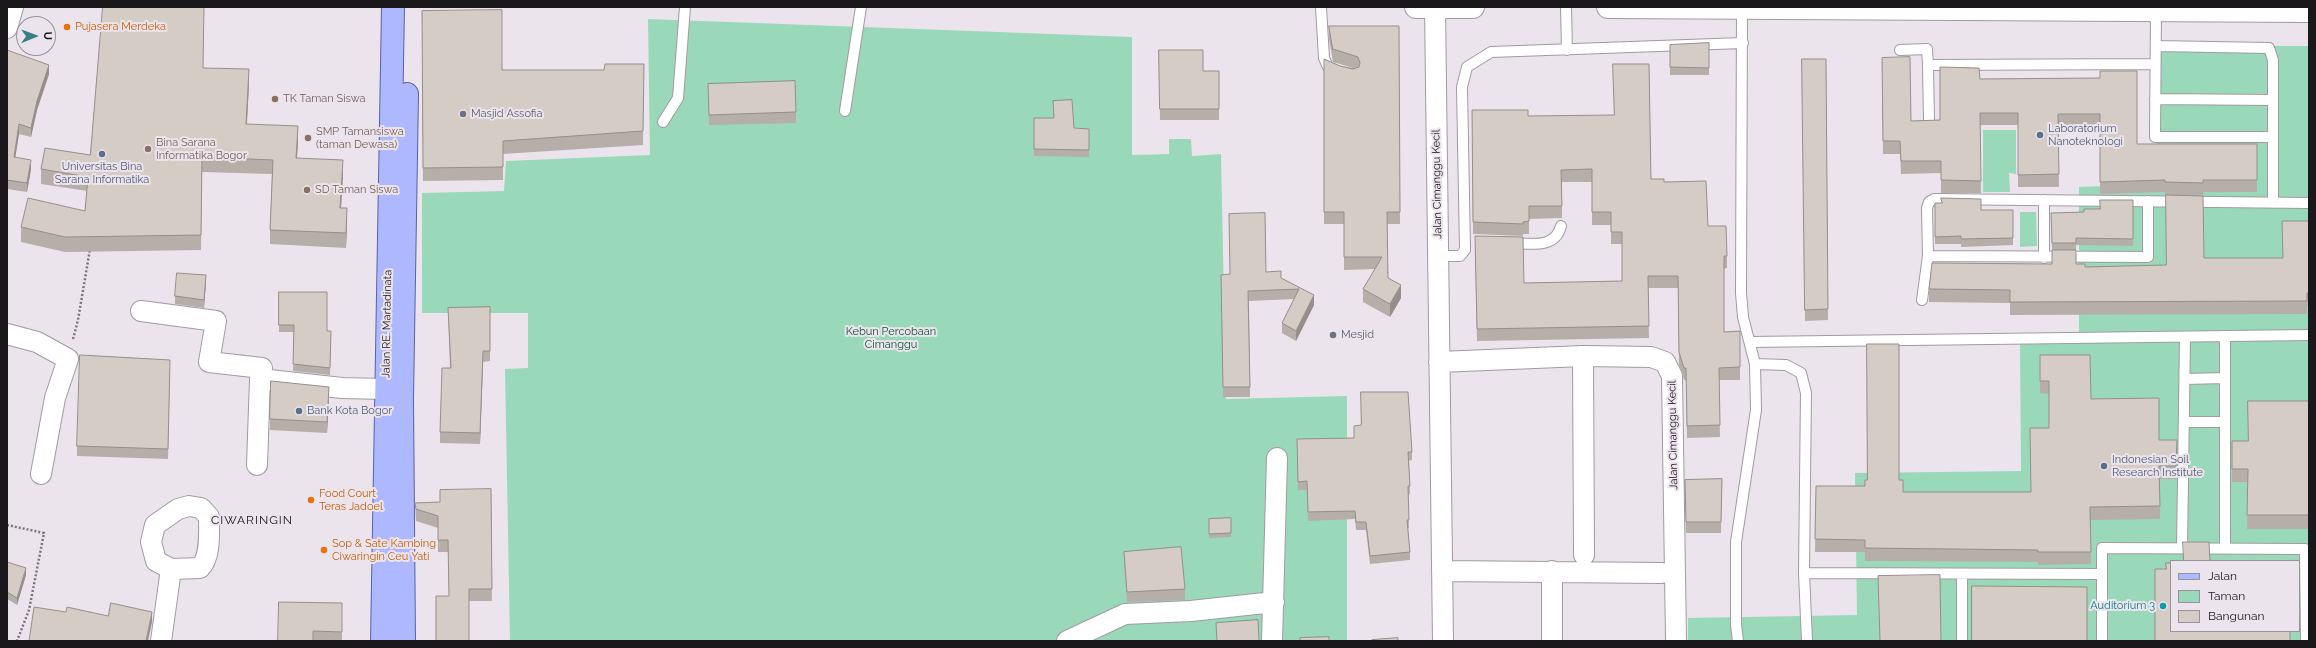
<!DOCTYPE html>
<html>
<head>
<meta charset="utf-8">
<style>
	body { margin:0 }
	#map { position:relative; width:2316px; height:648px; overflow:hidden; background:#ece4ed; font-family:Raleway,sans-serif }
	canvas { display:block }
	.frame { position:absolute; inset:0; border:8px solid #1a181a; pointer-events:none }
	.legend { position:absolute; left:2170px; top:560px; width:130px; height:72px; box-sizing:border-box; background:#ece4ed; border:1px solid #989299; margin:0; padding:5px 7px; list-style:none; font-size:12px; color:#1a181a }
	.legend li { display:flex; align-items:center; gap:8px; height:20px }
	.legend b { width:20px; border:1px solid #989299 }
	.north { position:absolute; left:16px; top:16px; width:40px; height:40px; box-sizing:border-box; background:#ece4ed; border:1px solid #989299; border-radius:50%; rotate:89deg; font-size:11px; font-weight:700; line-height:16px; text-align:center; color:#1a181a }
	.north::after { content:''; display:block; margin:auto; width:14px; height:18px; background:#377f88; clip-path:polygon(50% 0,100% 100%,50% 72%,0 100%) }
</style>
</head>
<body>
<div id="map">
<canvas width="2316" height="648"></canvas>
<div class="frame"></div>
<ul class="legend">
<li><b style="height:5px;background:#adb8fe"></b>Jalan</li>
<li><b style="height:11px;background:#99d9ba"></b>Taman</li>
<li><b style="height:11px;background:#d4ccc5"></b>Bangunan</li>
</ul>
<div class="north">U</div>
</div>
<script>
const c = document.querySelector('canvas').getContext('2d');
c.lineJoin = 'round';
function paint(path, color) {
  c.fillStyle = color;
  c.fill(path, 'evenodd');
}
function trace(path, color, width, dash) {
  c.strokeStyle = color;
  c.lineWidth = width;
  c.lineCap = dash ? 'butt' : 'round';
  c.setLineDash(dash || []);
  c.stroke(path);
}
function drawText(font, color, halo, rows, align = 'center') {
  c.font = font + ' Raleway,sans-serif';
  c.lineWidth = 4;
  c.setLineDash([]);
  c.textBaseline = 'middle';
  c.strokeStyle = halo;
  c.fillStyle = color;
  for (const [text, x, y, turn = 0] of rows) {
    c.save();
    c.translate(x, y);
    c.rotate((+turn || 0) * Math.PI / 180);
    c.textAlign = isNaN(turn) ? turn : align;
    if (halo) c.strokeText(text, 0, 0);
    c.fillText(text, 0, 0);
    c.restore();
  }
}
const green = new Path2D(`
	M648,19L1132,37V155L1169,154V139H1191L1192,156L1221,154L1226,399L1347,396V641H510L505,369L528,368V313H422V193L504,191L506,161L650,155Z
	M2157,46H2309V641H1688V618L1857,615L1855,473L2021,471L2020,343L2079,341V187L2156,184ZM2171,561H2299V631H2171Z
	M1983,130H2016V174L2009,173L2010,192H1983Z
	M2020,212H2036L2037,246L2020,247Z`);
const path = new Path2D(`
	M73,339L78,320L90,249
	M7,525L44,533L29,610L17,641`);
const lane = new Path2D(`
	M1321,7L1324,58L1328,67L1333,69
	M1566,7L1567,50
	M2156,10L2155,137H2273V203
	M2156,46L2269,48L2273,60V137
	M1900,50L1927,49L1928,65L2155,64
	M1928,65L1929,121
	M2155,99L2273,100
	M845,111L861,7
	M663,122L678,98L685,7
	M2044,200V258
	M2148,201V257L1928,256L1927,208L1929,202L1934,199L2309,203
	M1509,243C1529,243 1555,250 1561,226
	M1438,256H1460L1465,250L1462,87L1467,67L1491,52L1743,43
	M1922,300L1928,256
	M2225,336V548
	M1750,342L2309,335
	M1755,364L1786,365L1801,373L1806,393L1804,573L1807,641
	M2185,379L2225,378
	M2184,422H2224
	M2182,548L2185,337
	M1804,573L2102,574
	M1962,575V641
	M1738,641L1736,625V542L1756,410L1755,364L1743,317L1741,293L1742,9
	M2102,641V548L2305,549L2306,641`);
const street = new Path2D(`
	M1435,7L1443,641
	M7,28L13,7
	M141,311L216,321L209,362L262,368L260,379L342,388L385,389
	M7,334L37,342L68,359L55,398L41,474
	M1583,356L1584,555
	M1439,362L1583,356L1651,357L1665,362L1672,376L1676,641
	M257,465L260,379
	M189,506L201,508L209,517C209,532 211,557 200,568L171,569L156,561L151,542L155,525L178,509Z
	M1442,571L1662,573
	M161,641L171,569
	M1067,641L1125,614L1191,611L1274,602
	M1272,641L1277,458
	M1552,641V571`);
const secondary = new Path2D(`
	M1416,7H1473
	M1608,7L2309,11`);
const primary = new Path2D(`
	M382,641L393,7
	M404,641L402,399L407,94`);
const wall = new Path2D(`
	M422,11L502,70H604L644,64L643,145L503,154V180L423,181Z
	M1329,26H1399L1400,224H1387L1388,278L1401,298L1390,317L1363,302V289L1375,269L1344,270V224H1324V59L1340,66L1353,68L1333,62L1329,39Z
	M1709,43V75H1670V45Z
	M7,50L49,74L37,110L31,137L19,134L15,157L31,169L27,192L7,189Z
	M1159,50L1203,71H1219V120H1160Z
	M1882,58L1911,121L1940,120L1980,79L2100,78L2137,144H2257V192H2203V195H2165V192L2100,194V126L2058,127L2059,187H2018V125H1980L1981,193H1941V173L1901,174L1900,154H1883Z
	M1802,59H1826L1828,320L1805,321Z
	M203,68L249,84L247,124L298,141L297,158L343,175L341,208L347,223L346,248L270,244V230L272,174L202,172L201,250L65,252L21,242V227L85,211L87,191L41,184V169L90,155Z
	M708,84L796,112V123L709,125Z
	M1053,101L1074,128L1089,137V157L1034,156V118H1054Z
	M1472,110L1528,116L1651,179L1664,182L1708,226L1727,256V268L1724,269V332L1740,331V380H1719L1720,437L1687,438L1686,380H1684L1679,365L1678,288H1648L1649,338L1477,341L1475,249L1524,283L1622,281V244H1611V225H1592V182H1562V218L1529,219V234H1523V236L1473,234Z
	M2133,200V246L2076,245V250H2052L2051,213L2084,212Z
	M1935,203L1981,210H2013V245L1961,247V244H1935Z
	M2309,221V306H2307V314L2010,315V303L1929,302V289L2076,264L2085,267L2166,265L2204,258H2283Z
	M1266,272L1281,278L1314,295V305L1296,341L1282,333V323L1294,299L1249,301L1250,397H1223L1221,275Z
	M206,282L204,308L175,304V296Z
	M279,292L327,331H331L330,375L293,371L294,332H279Z
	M490,307V361L483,362L480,444L440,443V432L450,368L448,308Z
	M2040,355L2091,399L2159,440H2177L2176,479H2160V519L2091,520V564L2038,565V562L1865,561V552H1815L1816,486H1865L1899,480L1903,492H2031L2049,428V394L2040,393Z
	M170,370L168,459L77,456V446Z
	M329,398L327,433L270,430V419Z
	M2309,401V529H2247L2248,482H2232V441H2248Z
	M1354,426L1412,452V460L1409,461L1410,494L1408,495L1409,528H1408L1410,552V560L1370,564L1366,530H1356L1355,519L1308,521L1307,490H1298L1297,439L1354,438Z
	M1722,479L1721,533H1686L1685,480Z
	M491,489L492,601H469L449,596L448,552H438V528L416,521L415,503L440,502Z
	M1231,518V537L1209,538V519Z
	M1124,552L1185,589V600L1127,602L1124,563Z
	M7,562L26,575L17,605L7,599Z
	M342,603V641H278Z`);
const shadedWall = new Path2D(`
	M49,65V74L37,110L31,137V128L37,101Z
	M249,69V84L246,138V124Z
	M19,124V134L14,166V157Z
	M298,126V141L296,173V158Z
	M31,160V169L27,192V183Z
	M343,160V175L340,223V208Z
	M347,208V223L346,248V233Z
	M206,275V282L204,308V300Z
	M1401,285V298L1390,317V304Z
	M1314,295V305L1296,341V331Z
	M483,351V362L480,444V433Z
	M329,387V398L327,433V422Z
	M26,568V575L17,605V598Z
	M152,612V622L148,641H146Z`);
const building = new Path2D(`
	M103,7H204L203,68L249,69L246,124L298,126L296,158L343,160L340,208H347L346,233L270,230L273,160L202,157L201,235L65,237L21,227L28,198L85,211L88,177L41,169L45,148L90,155Z
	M502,10V70H604L605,64H644L643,131L503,141V167L423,168L422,11Z
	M1329,26H1399L1400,212H1387L1388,278L1401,285L1390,304L1363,289L1382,257H1344V212H1324V59L1340,66L1353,69L1359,67L1360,63L1358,57L1333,49Z
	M1709,43V68L1670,67V45Z
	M7,50L49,65L37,101L31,128L19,124L14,157L31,160L27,183L7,180Z
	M1159,50H1203V71H1219V109H1160Z
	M1910,57L1911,121L1940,120V67L1979,68L1980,79L2100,78V71H2137V144H2257V180H2203V183L2165,182V180L2100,182V114H2058L2059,174L2018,175V113H1980L1981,181L1941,180V161H1901L1900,141H1883L1882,58Z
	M1802,59H1826L1828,309L1805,310Z
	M1613,64H1649L1651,179H1664V182L1706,181L1708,226H1726L1727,256H1724V332L1740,331V367L1719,368L1720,425L1687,426L1686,368H1684L1679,352L1678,276H1648L1649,326L1477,329L1475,236L1523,237L1524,283L1622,281V232H1611V212H1592V169L1561,170L1562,206H1529V221L1523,222V224L1473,222L1472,110H1528V116L1614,115Z
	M795,81L796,112L709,115L708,84Z
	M1072,100L1074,128L1089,129V150L1034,149V118H1054L1053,101Z
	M2166,195L2203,196L2204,258H2283L2282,221H2309V293H2307V301L2010,302V290L1929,289L1932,263L2052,264V250H2076V264H2085V267L2166,265Z
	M1941,198L1981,199V210H2013V238L1961,239V236L1935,237V203H1942Z
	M2100,200H2133V239L2076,238V243H2052L2051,213L2084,212V209H2100Z
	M1265,213L1266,272L1281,271V278L1314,295L1296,331L1282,323L1299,289L1248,291L1250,387H1223L1221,275L1230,274L1229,214Z
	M177,273L206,275L204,300L175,296Z
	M279,292H327V331H331L330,368L293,364L294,325H279Z
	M490,307V351H483L480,433L440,432L442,368H451L448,308Z
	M1867,344H1899V480H1903V492H2031L2030,428H2049V381H2040V355H2090L2091,399L2159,398V440H2177L2176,466H2159L2160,506L2090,507L2091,552H2038V550L1865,548V540L1815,539L1816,486H1865V480H1867Z
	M80,355L170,360L168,449L77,446Z
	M271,381L329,387L327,422L270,419Z
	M1361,392H1408L1412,452H1408L1410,486H1408L1409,520H1407L1410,552L1370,556L1366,522H1356L1355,511L1308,512L1307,481L1298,482L1297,439L1354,438V426L1361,425Z
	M2248,401H2309V515H2247L2248,469H2232V441H2248Z
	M1722,479L1721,522H1686L1685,480Z
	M491,489L492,589H469V641H436V596H449L448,540H438V516L416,509L415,503L440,502V490Z
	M1231,518V533L1209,534V519Z
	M2183,542H2209L2210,561H2184Z
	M1181,547L1185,589L1127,592L1124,552Z
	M7,562L26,568L17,598L7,592Z
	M2166,563H2171V631H2290V641H2155V569H2166Z
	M1940,575L1941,641H1880L1878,576Z
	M1972,586L2087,587V641H1972Z
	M279,602L342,603V632L313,631V641H278Z
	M111,603L152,612L146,641H29L34,607L66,612L67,607L108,616Z
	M1258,620L1259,641H1217L1216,623Z
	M1329,637V641H1300V638Z
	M1398,638V641H1372V640Z`);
const markers = [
	[67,27,4,"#e8710a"],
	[275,99,4,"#8d6e63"],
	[463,114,4,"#6b7280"],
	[2040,135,4,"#5c6f8a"],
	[308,138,4,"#8d6e63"],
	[148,149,4,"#8d6e63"],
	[102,154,4,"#5c6f8a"],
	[307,190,4,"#8d6e63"],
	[1333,335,4,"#6b7280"],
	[299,411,4,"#5c6f8a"],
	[2104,466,4,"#5c6f8a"],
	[311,500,4,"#e8710a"],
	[324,550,4,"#e8710a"],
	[2163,606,4,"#0f9aa8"]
];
const foodNames = [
	["Pujasera Merdeka",75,27],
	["Food Court",319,494],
	["Teras Jadoel",319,507],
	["Sop & Sate Kambing",332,544],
	["Ciwaringin Ceu Yati",332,557]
];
const educationNames = [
	["TK Taman Siswa",283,99],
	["SMP Tamansiswa",316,132],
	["(taman Dewasa)",316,145],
	["Bina Sarana",156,143],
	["Informatika Bogor",156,156],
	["SD Taman Siswa",315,190]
];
const worshipNames = [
	["Masjid Assofia",471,114],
	["Mesjid",1341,335]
];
const serviceNames = [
	["Laboratorium",2048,129],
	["Nanoteknologi",2048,142],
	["Universitas Bina",102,167,"center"],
	["Sarana Informatika",102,180,"center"],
	["Bank Kota Bogor",307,411],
	["Indonesian Soil",2112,460],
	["Research Institute",2112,473]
];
const streetNames = [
	["Jalan Cimanggu Kecil",1437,184,-91],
	["Jalan RE. Martadinata",387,324,-89],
	["Jalan Cimanggu Kecil",1673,435,-91]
];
const parkNames = [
	["Kebun Percobaan",891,332],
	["Cimanggu",891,345]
];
const cultureNames = [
	["Auditorium 3",2155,606]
];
const neighbourhoodNames = [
	["CIWARINGIN",252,520]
];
paint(green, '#99d9ba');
trace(lane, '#a19aa1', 12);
trace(street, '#a19aa1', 22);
trace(secondary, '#a19aa1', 24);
trace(primary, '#5661ae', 24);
trace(path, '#797479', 2.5, [2, 2]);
trace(lane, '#fff', 10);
trace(street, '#fff', 20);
trace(secondary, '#fff', 22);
trace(primary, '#adb8fe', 22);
paint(wall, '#b6afa9');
paint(shadedWall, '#948f8a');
paint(building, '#d4ccc5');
trace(building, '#948f8a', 1);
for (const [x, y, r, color] of markers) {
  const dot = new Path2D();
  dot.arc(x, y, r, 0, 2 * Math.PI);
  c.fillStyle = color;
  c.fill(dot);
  trace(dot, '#ece4ed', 1.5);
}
drawText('11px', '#c56008', '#ece4ed', foodNames, 'left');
drawText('11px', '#785e54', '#ece4ed', educationNames, 'left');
drawText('11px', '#5b616d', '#ece4ed', worshipNames, 'left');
drawText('11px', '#4e5e75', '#ece4ed', serviceNames, 'left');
drawText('11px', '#1a181a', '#ece4ed', streetNames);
drawText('11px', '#0a5239', '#ece4ed', parkNames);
drawText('11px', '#0d838f', '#ece4ed', cultureNames, 'right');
c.letterSpacing = '1px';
drawText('12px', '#1a181a', '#ece4ed', neighbourhoodNames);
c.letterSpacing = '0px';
</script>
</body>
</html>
